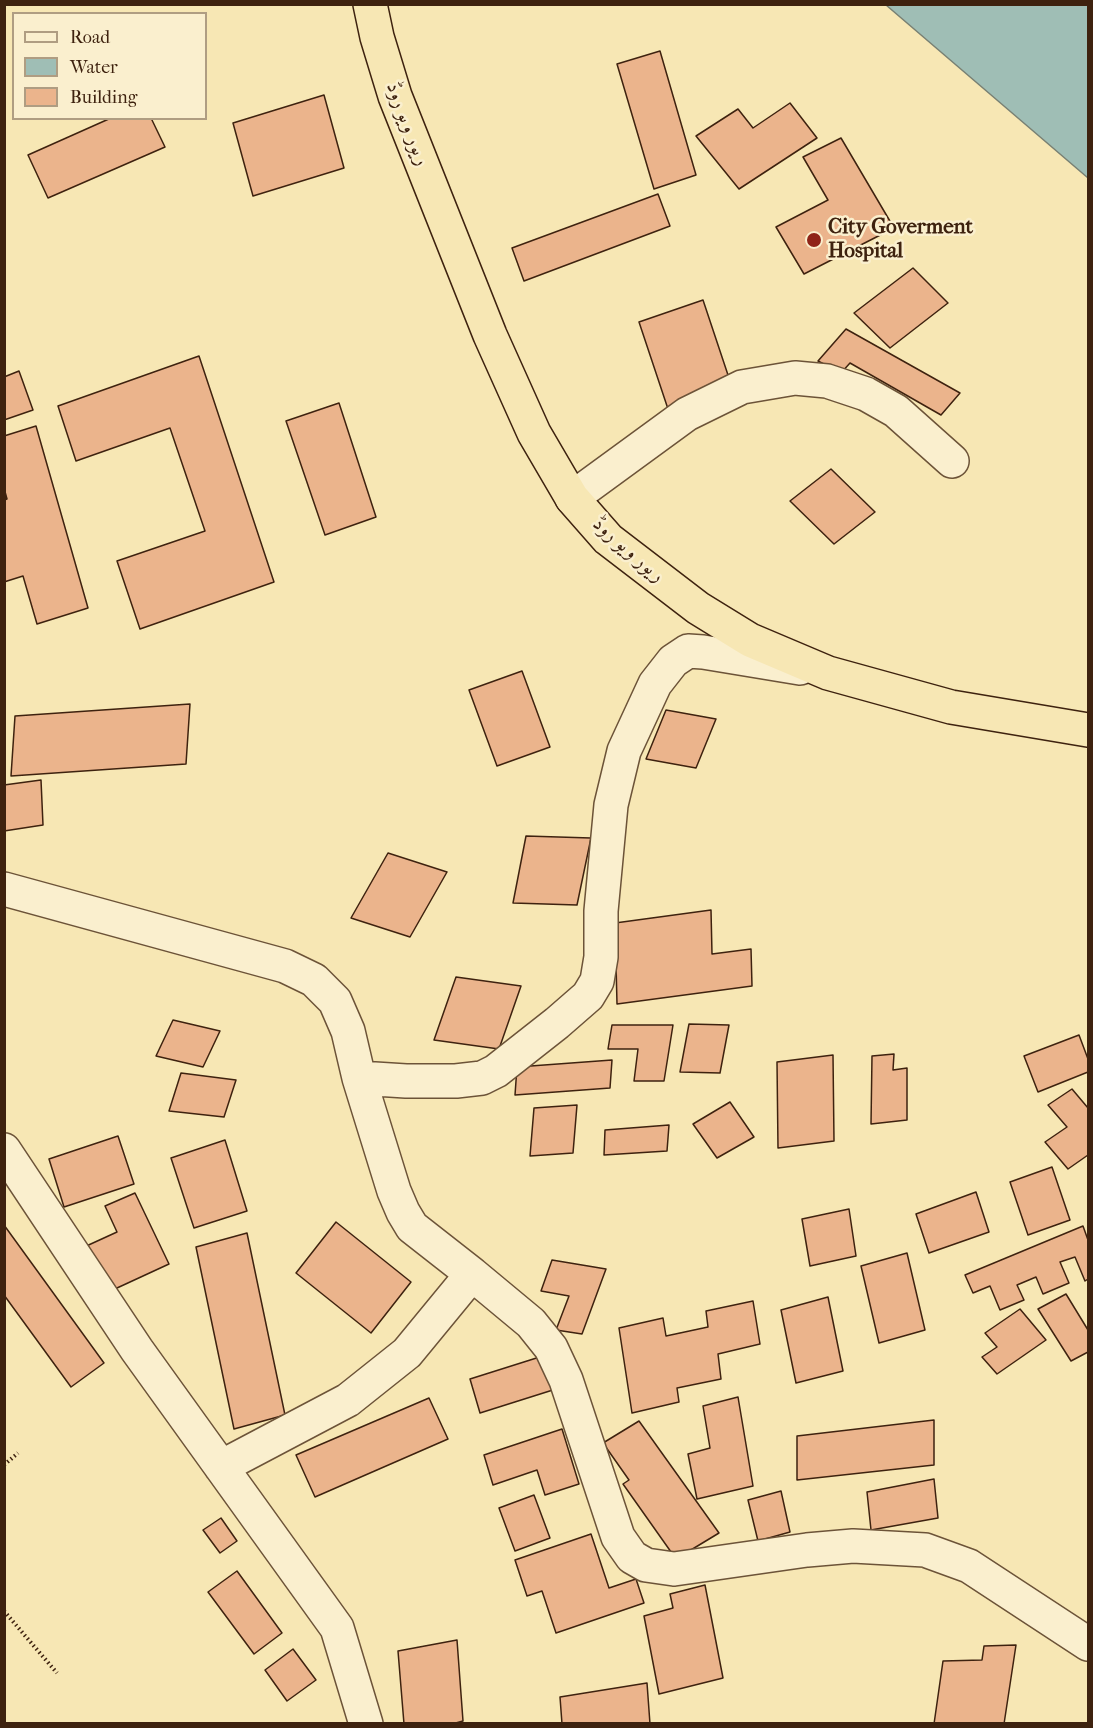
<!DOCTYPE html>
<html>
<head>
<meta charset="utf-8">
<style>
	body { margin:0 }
	#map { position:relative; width:1093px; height:1728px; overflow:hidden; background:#f7e7b4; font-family:"IM FELL French Canon",serif }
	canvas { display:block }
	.frame { position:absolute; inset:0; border:6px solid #3e220f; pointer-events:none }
	.legend { position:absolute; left:12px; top:12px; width:195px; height:108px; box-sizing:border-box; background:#faefce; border:2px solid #af9d82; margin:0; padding:8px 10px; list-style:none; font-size:18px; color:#3e220f }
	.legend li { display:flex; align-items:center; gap:12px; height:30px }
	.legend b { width:30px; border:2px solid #af9d82 }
</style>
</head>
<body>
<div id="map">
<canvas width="1093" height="1728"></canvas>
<div class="frame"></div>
<ul class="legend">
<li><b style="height:8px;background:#faefce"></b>Road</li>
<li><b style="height:16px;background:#9fbeb5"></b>Water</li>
<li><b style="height:16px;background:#ebb48c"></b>Building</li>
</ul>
</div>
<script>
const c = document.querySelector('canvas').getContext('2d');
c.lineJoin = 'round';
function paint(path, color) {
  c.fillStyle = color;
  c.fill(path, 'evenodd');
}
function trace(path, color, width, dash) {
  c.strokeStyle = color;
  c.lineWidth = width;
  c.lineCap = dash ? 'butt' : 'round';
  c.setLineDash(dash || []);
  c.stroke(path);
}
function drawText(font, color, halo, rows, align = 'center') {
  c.font = font + ' "IM FELL French Canon",Amiri,serif';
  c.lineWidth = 5;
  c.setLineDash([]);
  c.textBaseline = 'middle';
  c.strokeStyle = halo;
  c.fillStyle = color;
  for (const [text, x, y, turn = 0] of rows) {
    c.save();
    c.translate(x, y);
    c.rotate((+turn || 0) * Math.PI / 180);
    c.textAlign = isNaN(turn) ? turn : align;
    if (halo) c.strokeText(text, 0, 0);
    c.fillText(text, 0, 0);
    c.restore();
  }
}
const water = new Path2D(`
	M886,5H1088V178Z`);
const building = new Path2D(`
	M660,51L696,175L654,189L617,64Z
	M324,95L344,168L253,196L233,123Z
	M790,103L817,138L739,189L696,136L738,109L753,128Z
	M111,118H151L165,147L48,198L28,155Z
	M841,138L894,228L804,274L776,227L828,200L803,157Z
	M658,194L670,226L524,281L512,248Z
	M913,268L948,303L890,348L854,313Z
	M703,300L732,387L668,409L639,322Z
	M846,329L960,393L941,415L850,363L841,373L818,361Z
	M199,356L274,582L140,629L117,561L205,531L170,428L76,461L58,406Z
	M19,371L33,410L4,420V377Z
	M339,403L376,517L325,535L286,421Z
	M36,426L88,608L37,624L23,576L4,582V500L7,499L4,488V436Z
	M831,469L875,512L834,544L790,501Z
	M522,671L550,747L497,766L469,690Z
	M190,704L186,764L11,776L15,716Z
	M666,710L716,719L696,768L646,759Z
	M41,780L43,825L4,831V785Z
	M526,836L591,838L577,905L513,903Z
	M388,853L447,872L410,937L351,918Z
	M711,910L712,954L751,949L752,986L617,1004L615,923Z
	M456,977L521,986L499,1049L434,1040Z
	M173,1020L220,1031L203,1067L156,1056Z
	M689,1024L729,1025L720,1073L680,1072Z
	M612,1025H673L664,1081H634L638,1049H608Z
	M1079,1035L1088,1059V1072L1038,1092L1024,1056Z
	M894,1054L893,1070L907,1068V1120L871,1124L872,1056Z
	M833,1055L834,1141L778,1148L777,1062Z
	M612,1060L610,1088L515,1095L517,1067Z
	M181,1073L236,1080L224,1117L169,1111Z
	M1072,1089L1088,1108V1155L1068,1169L1045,1142L1067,1127L1048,1105Z
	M730,1102L754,1137L717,1158L693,1124Z
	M577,1105L573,1153L530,1156L534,1108Z
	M669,1125L667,1151L604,1155L605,1130Z
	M118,1136L134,1184L64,1207L49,1159Z
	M225,1140L247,1211L194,1228L171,1158Z
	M1052,1167L1070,1220L1028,1235L1010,1182Z
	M976,1192L989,1232L929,1253L916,1214Z
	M135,1193L169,1264L104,1294L82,1248L117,1232L105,1206Z
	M849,1209L856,1256L810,1266L802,1219Z
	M336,1222L411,1282L371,1333L296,1273Z
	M4,1225L104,1363L71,1387L4,1295Z
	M1083,1226L1088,1240V1279L1085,1281L1075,1257L1060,1262L1069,1283L1043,1294L1036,1277L1017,1285L1024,1300L1000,1310L990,1286L973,1293L965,1275Z
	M247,1233L285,1415L234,1429L196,1247Z
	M907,1253L925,1330L879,1343L861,1266Z
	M552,1260L606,1269L582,1334L556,1330L569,1296L541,1291Z
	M1066,1294L1088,1330V1352L1071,1361L1038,1309Z
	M828,1297L843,1371L796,1383L781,1310Z
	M753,1301L760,1344L718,1354L721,1379L677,1388L679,1402L632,1413L619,1328L663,1318L666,1336L708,1327L706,1311Z
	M1020,1309L1046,1340L997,1374L982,1357L997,1347L985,1333Z
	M546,1355L556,1389L480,1413L470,1379Z
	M738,1397L753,1486L697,1499L688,1454L710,1448L703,1406Z
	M429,1398L448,1439L315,1497L296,1455Z
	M934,1420V1465L797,1480V1436Z
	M639,1421L719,1533L676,1559L623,1484L629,1480L603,1443Z
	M562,1429L579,1484L545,1495L537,1470L493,1485L484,1455Z
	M934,1479L938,1518L871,1530L867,1492Z
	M781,1491L790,1532L758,1541L748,1500Z
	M534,1495L550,1538L515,1551L499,1508Z
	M221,1518L237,1541L220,1553L203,1530Z
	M591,1534L609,1588L636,1579L644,1603L556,1633L542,1591L527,1596L515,1560Z
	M237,1571L282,1633L254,1654L208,1592Z
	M705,1585L723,1678L659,1694L644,1616L673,1608L670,1594Z
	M457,1640L463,1721L452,1724H404L398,1651Z
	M1016,1645L1004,1724H934L943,1661L982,1660L984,1646Z
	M293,1649L316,1680L287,1701L265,1670Z
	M647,1683L650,1724H562L560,1697Z`);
const path = new Path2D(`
	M4,1465L18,1453
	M4,1611L57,1673`);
const minor = new Path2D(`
	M572,498L687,414L742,387L795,378L827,381L866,394L896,411L952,461
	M4,889L285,966L314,980L335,1001L348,1031L359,1078L394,1191L403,1212L412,1227L472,1274L531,1323L551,1348L566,1380L618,1537L632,1557L646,1565L674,1569L807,1550L853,1546L925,1550L969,1566L1088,1644
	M359,1078L406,1081H456L482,1078L496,1071L557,1023L588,996L597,981L601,957V911L611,805L624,751L655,684L673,661L688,651L703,652L800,668
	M4,1150L137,1350L337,1628L366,1724
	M221,1467L348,1400L407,1353L472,1274`);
const highway = new Path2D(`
	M370,4L377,37L395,96L490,335L534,433L572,498L608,539L698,608L750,640L828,673L951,707L1088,730`);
const markers = [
	[814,240,8,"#8f2418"]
];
const streetNames = [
	["ریور ویو روڈ",407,124,69],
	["ریور ویو روڈ",628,550,41]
];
const poiNames = [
	["City Goverment",828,228],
	["Hospital",828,252]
];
paint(water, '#9fbeb5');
trace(water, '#788073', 1.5);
paint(building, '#ebb48c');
trace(building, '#3e220f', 1.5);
trace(minor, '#6c5338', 36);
trace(highway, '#3e220f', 36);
trace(path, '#3e220f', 4, [1.5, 3]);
trace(minor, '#faefce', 33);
trace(highway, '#f7e7b4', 33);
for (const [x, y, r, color] of markers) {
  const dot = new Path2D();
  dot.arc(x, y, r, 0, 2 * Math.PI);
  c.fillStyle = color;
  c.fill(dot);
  trace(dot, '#faefce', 2);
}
drawText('21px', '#3e220f', '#faefce', streetNames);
drawText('bold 21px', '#3e220f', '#faefce', poiNames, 'left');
</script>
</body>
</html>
